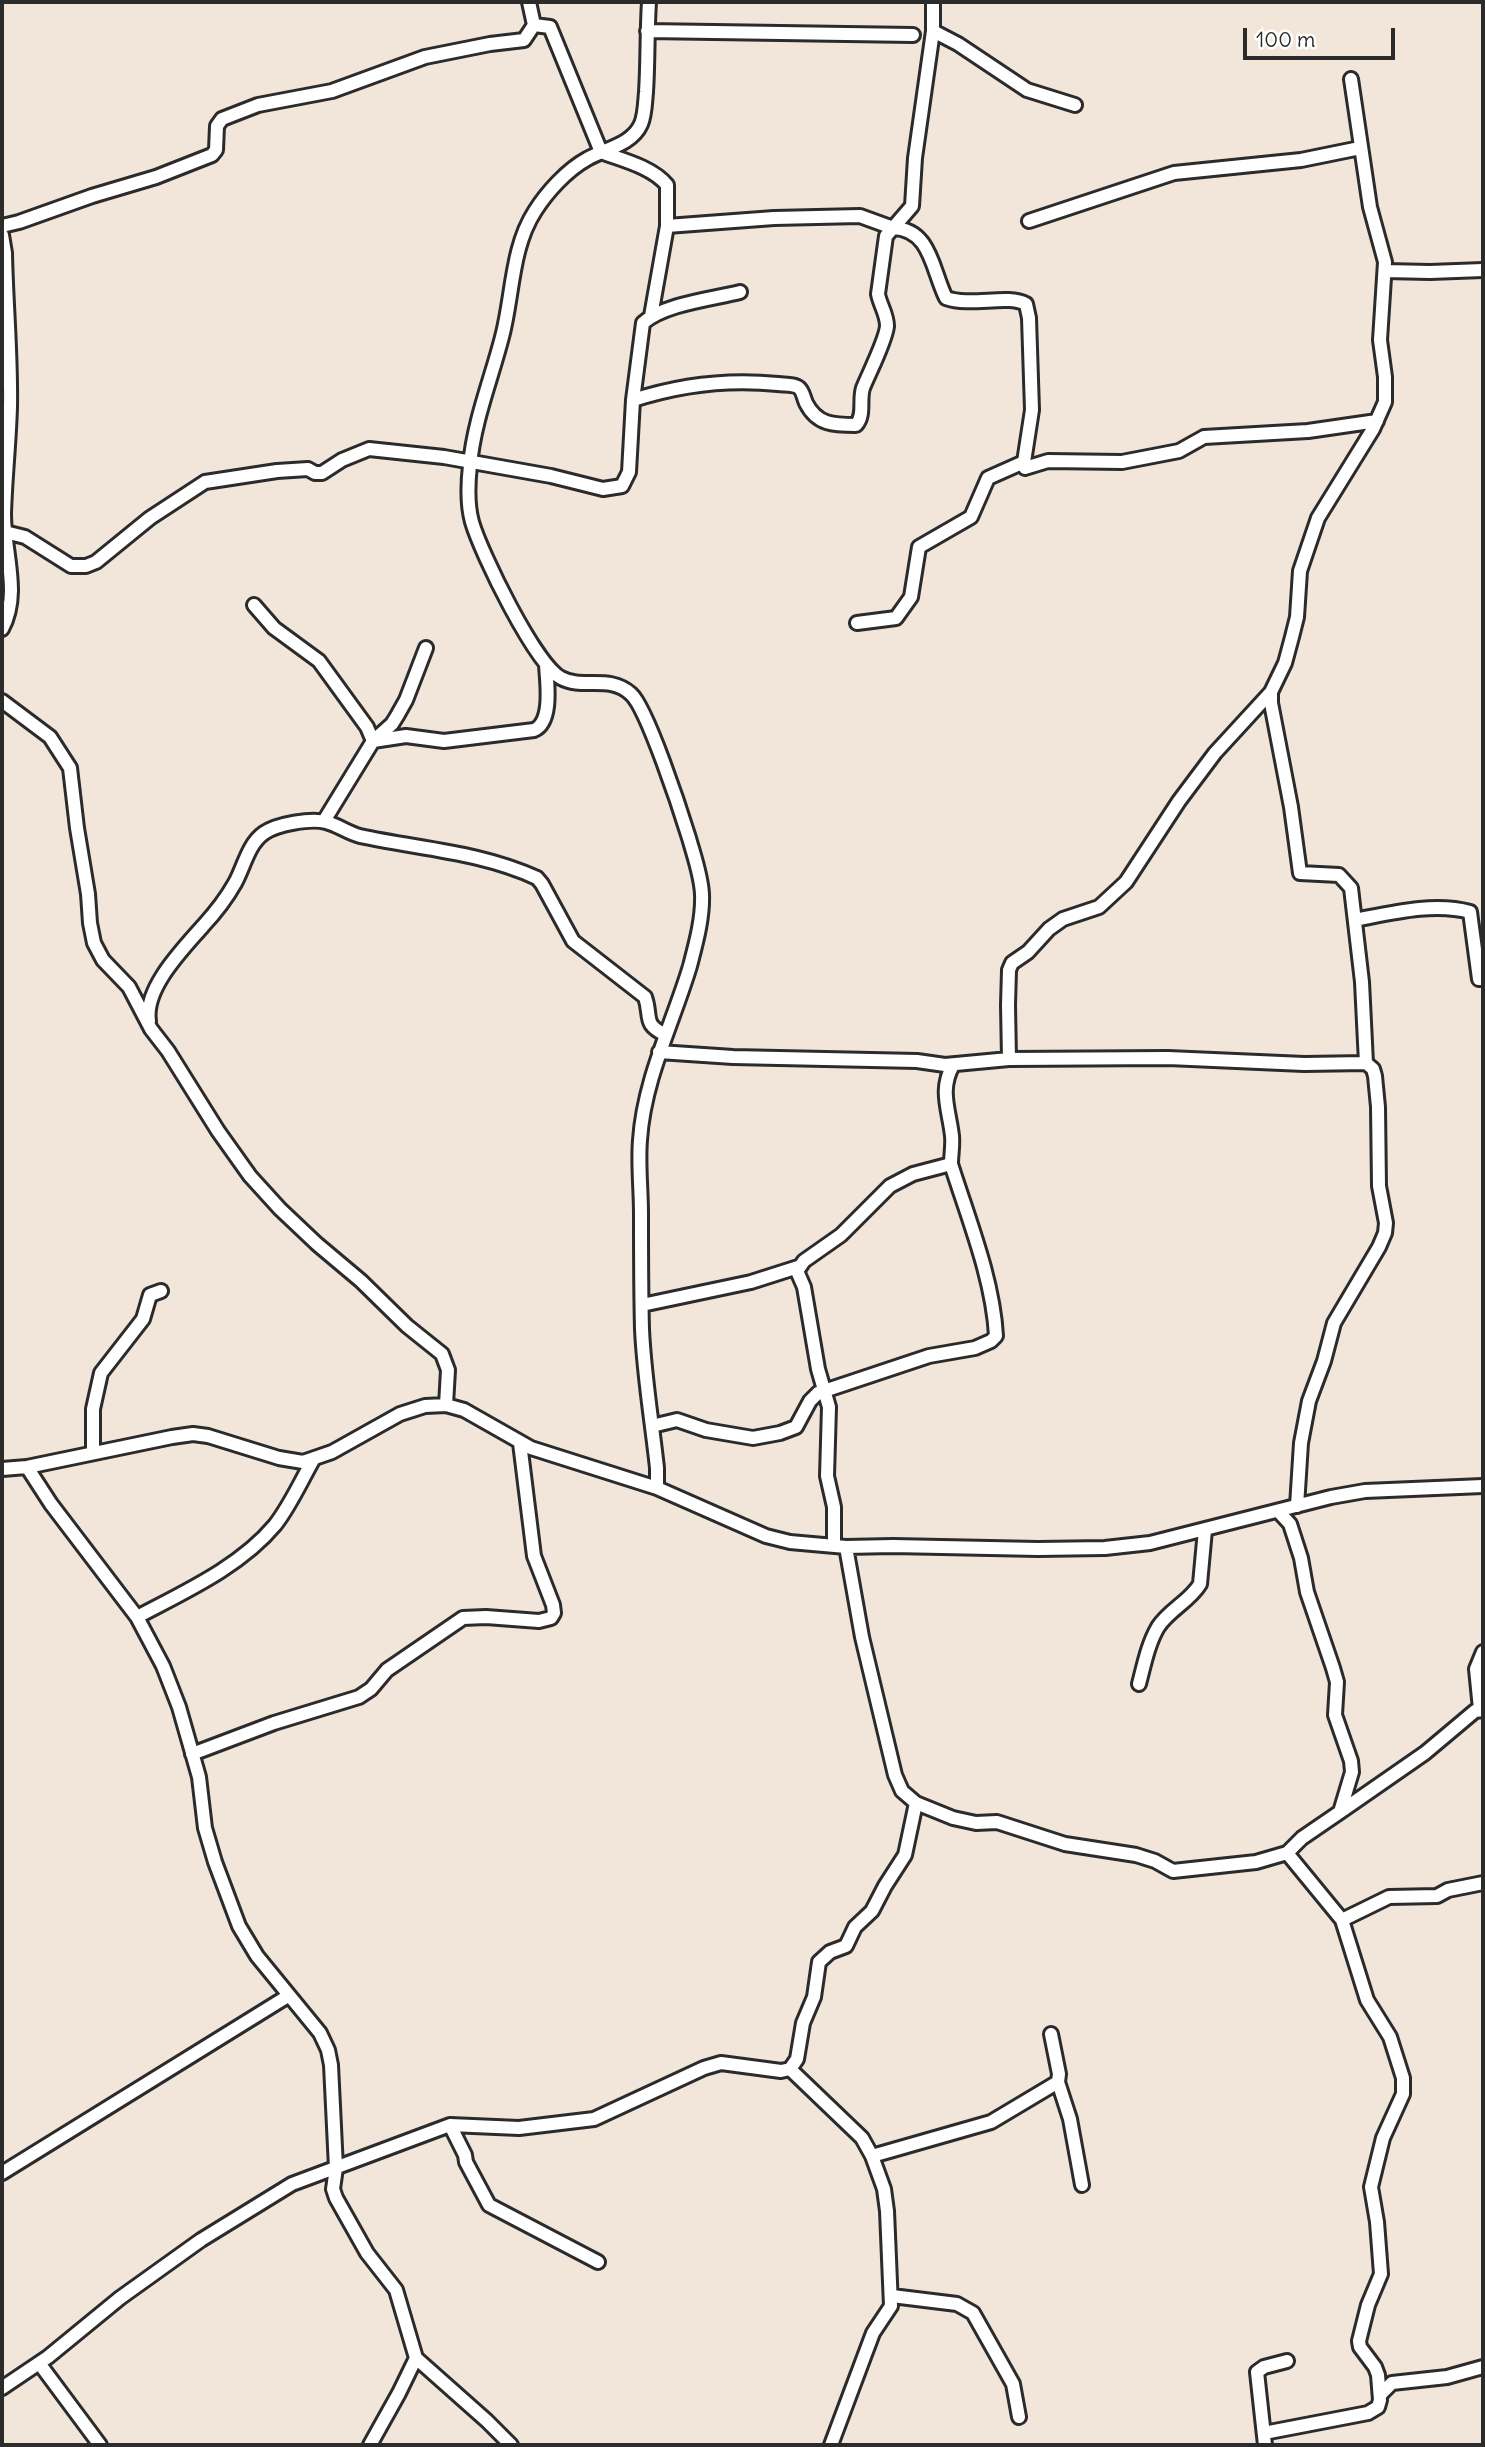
<!DOCTYPE html>
<html>
<head>
<meta charset="utf-8">
<style>
	body { margin:0 }
	#map { position:relative; width:1485px; height:2447px; overflow:hidden; background:#f2e6db; font-family:Delius,sans-serif }
	canvas { display:block }
	.frame { position:absolute; inset:0; border:4px solid #2b2b2b; pointer-events:none }
	.scale { position:absolute; left:1243px; top:28px; width:152px; height:32px; box-sizing:border-box; border:4px solid #2b2b2b; border-top:0; padding-left:9px; font-size:21px; line-height:24px; white-space:nowrap; color:#2b2b2b; -webkit-text-stroke:5px #fff; paint-order:stroke }
</style>
</head>
<body>
<div id="map">
<canvas width="1485" height="2447"></canvas>
<div class="frame"></div>
<div class="scale">100 m</div>
</div>
<script>
const c = document.querySelector('canvas').getContext('2d');
c.lineJoin = 'round';
function trace(path, color, width, dash) {
  c.strokeStyle = color;
  c.lineWidth = width;
  c.lineCap = dash ? 'butt' : 'round';
  c.setLineDash(dash || []);
  c.stroke(path);
}
const street = new Path2D(`
	M649,2C647,32 648,62 646,92C645,102 645,115 641,124C632,145 604,149 587,159C567,170 547,192 535,211C511,248 513,296 502,337C491,380 474,421 470,465C468,483 467,504 472,522C481,553 535,664 561,678C583,690 609,674 631,694C647,708 681,812 689,838C694,856 701,875 702,894C703,918 696,943 690,966C673,1023 644,1079 640,1140C638,1164 641,1189 641,1214C641,1252 641,1290 642,1329C644,1375 652,1422 657,1468V1488
	M534,25L550,27L601,152C623,160 652,167 667,185V226L651,316
	M647,31L913,35
	M933,31L958,44L1027,90L1075,105
	M1029,221L1174,173L1301,160L1360,148
	M2,226L19,222L92,196L156,177L212,155L216,150L217,126L222,119L258,105L332,91L425,57L490,44L524,40L534,25L529,2
	M667,226L774,218L860,216L893,228L912,206L915,158L933,31V2
	M2,235L5,253C6,304 11,356 10,407C9,443 5,478 4,514C4,552 21,594 2,629
	M1385,271L1430,272L1483,270
	M633,400C679,385 730,379 778,384C784,385 795,384 799,388C803,391 804,399 806,403C817,425 834,425 856,425C865,415 859,400 863,388C869,373 886,340 887,326C887,314 880,305 878,294L886,236L893,228C931,229 932,270 946,298C971,307 1007,294 1026,304L1029,318L1032,410L1024,462L1025,468L1048,461L1122,462L1179,451L1204,437L1308,431L1377,421
	M5,532L25,537L71,566H86L96,562L150,518L205,482L277,471L308,469L315,473H322L342,460L369,449L444,457L551,476L603,489L622,486L629,472L633,400L643,323C664,304 712,299 740,292
	M254,605L274,628L319,661L367,727L373,741L406,736L444,741L534,730C553,722 547,682 546,665
	M857,623L896,618L911,597L919,547L971,517L988,478L1024,462
	M2,701L50,737L70,768L77,828L88,894L90,923L94,943L103,960L129,987L151,1029L168,1051L218,1131L250,1176L280,1209L317,1244L361,1281L407,1326L442,1354L448,1370L446,1405
	M324,821L373,741L392,724L397,716L406,700L426,648
	M1355,920C1391,913 1434,902 1470,912L1479,979H1483
	M149,1021C144,988 183,949 203,926C215,913 226,899 235,883C244,867 248,844 264,833C277,824 311,818 326,822C338,825 348,833 360,836C420,849 481,852 537,878L542,884L573,941L645,997C652,1017 642,1024 666,1035
	M659,1052L733,1057L917,1061L945,1065L1009,1059L1168,1058L1304,1064L1366,1063
	M1009,1059L1008,1005L1009,970L1012,963L1028,952L1049,929L1063,919L1099,907L1126,882L1179,801L1215,753L1271,692
	M642,1305L751,1282L798,1267
	M652,1426L677,1420L706,1430L753,1438L780,1433L796,1427L810,1401L818,1393L929,1356L975,1348L991,1341L996,1336C993,1279 968,1218 951,1164
	M93,1453V1409L101,1373L143,1319L150,1295L161,1291
	M27,1467L51,1504L137,1617L163,1666L179,1707L199,1777L205,1828L215,1862L239,1926L257,1956L320,2033L328,2050L331,2065L336,2168L333,2189L336,2198L367,2253L396,2290L416,2358L487,2421L511,2445
	M2,1469L27,1467L172,1437L193,1434L208,1436L279,1458L303,1462L332,1452L400,1414L425,1406L446,1405L464,1410L531,1448L657,1488L766,1536L790,1542L846,1547L893,1546L1038,1549L1105,1548L1150,1543L1331,1497L1365,1491L1483,1486
	M1297,1506L1301,1443L1309,1401L1324,1361L1334,1323L1379,1247L1385,1233L1386,1223L1379,1186L1378,1107L1375,1076L1373,1069L1366,1063L1362,982L1351,888L1339,875L1300,873L1291,807L1271,703V692L1285,663L1292,637L1297,617L1300,571L1318,518L1373,429L1385,402V377L1380,340L1385,262L1370,207L1351,79
	M834,1545V1507L827,1476L829,1407L818,1369L804,1287L797,1271L804,1261L841,1235L890,1186L913,1174L951,1164C951,1155 953,1145 952,1136C949,1109 939,1090 953,1065
	M846,1547L862,1637L895,1775L902,1791L916,1803L953,1818L976,1823L997,1822L1065,1844L1136,1855L1155,1861L1173,1871L1256,1862L1287,1853L1302,1838L1340,1812L1352,1772L1351,1761L1335,1715L1337,1682L1333,1668L1307,1592L1301,1558L1290,1524L1278,1511
	M137,1617C184,1592 240,1567 275,1525C290,1506 301,1481 313,1460
	M1139,1684C1144,1665 1148,1644 1158,1627C1169,1610 1190,1601 1200,1584L1205,1530
	M1480,1709L1476,1669L1483,1652
	M192,1754L274,1723L359,1697L371,1689L387,1670L463,1618L486,1617L539,1621L551,1618L554,1613L553,1605L534,1556L520,1443
	M1340,1812L1425,1753L1475,1711L1483,1710
	M1342,1920L1389,1897L1437,1896L1448,1890L1483,1883
	M1051,2034L1059,2074L1058,2082L1070,2119L1082,2185
	M790,2069L797,2059L803,2023L814,1997L819,1962L830,1952L846,1946L855,1927L872,1911L885,1886L905,1855L916,1803
	M450,2125L465,2155L466,2162L489,2205L598,2262
	M872,2156L991,2122L1058,2082
	M2,2173L288,1996
	M892,2296L957,2304L973,2313L1013,2384L1019,2417
	M39,2363L100,2445
	M2,2388L48,2357L120,2298L201,2240L292,2184L450,2125L519,2128L594,2119L704,2068L721,2063L781,2071L790,2069L862,2138L872,2156L884,2189L887,2211L891,2306L873,2333L831,2445
	M1380,2395L1392,2383L1447,2377L1483,2367
	M1264,2433L1368,2413L1378,2407L1380,2400L1378,2375L1375,2367L1360,2347L1359,2341L1368,2305L1381,2274L1377,2222L1371,2187L1383,2138L1403,2094V2078L1390,2037L1367,2000L1342,1920L1287,1853
	M370,2445L399,2393L416,2358
	M1265,2445L1257,2372L1264,2367L1287,2361`);
trace(street, '#2b2b2b', 18);
trace(street, '#fff', 12);
</script>
</body>
</html>
